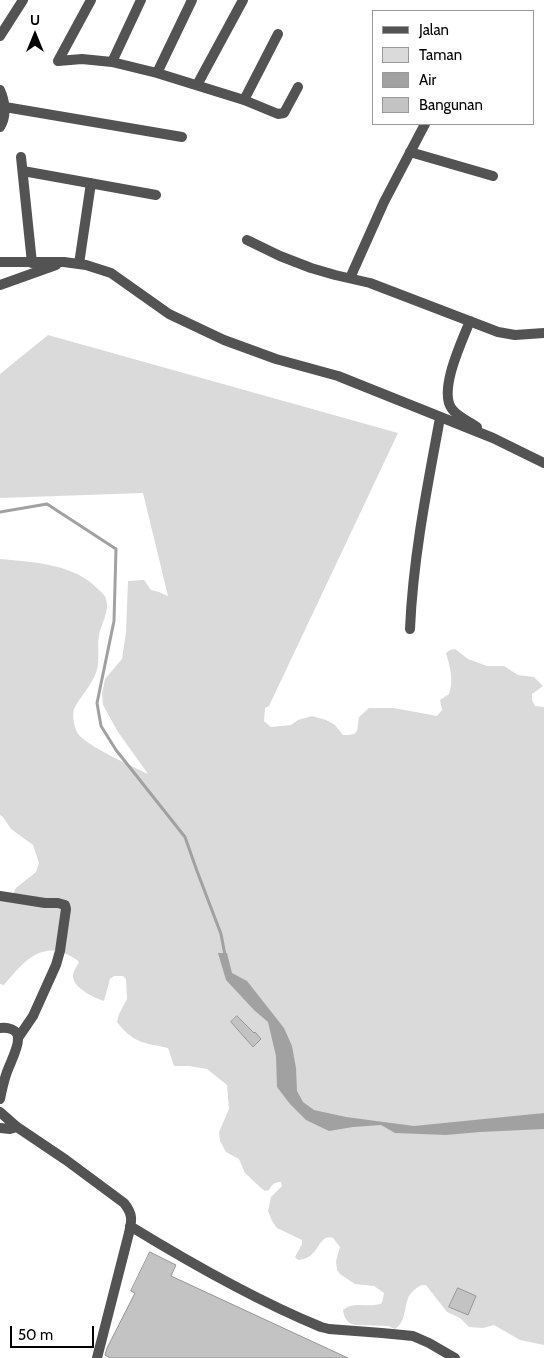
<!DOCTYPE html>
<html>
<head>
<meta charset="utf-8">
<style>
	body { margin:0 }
	#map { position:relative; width:544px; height:1358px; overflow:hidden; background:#fff; font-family:Cabin,sans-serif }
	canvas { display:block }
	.legend { position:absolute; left:372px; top:10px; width:162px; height:115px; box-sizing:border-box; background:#fff; border:1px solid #999; margin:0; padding:6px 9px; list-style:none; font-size:15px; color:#000 }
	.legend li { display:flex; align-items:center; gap:10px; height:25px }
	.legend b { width:25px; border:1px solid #999 }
	.north { position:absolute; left:10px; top:10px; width:50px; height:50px; -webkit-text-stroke:4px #fff; paint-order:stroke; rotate:0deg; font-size:14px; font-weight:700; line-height:20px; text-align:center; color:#000 }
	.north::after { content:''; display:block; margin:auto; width:18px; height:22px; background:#000; clip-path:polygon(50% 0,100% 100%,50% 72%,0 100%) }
	.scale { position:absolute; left:10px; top:1326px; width:84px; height:22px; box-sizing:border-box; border:2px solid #000; border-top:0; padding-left:6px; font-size:15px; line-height:18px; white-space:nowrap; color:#000; -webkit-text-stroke:4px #fff; paint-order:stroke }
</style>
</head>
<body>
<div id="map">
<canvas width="544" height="1358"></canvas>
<ul class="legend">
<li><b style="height:6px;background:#535353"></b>Jalan</li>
<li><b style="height:14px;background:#dadada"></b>Taman</li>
<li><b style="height:14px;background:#a1a1a1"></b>Air</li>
<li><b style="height:14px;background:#c3c3c3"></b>Bangunan</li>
</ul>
<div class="north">U</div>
<div class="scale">50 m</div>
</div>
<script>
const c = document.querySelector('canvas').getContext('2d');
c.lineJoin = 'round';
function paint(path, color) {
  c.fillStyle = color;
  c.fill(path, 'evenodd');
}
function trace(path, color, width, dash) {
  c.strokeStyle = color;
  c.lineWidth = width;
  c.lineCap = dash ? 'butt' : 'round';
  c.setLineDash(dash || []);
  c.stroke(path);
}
const green = new Path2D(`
	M48,335L398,433L269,706L265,708L264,721L271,727L291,725L298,720L312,716L326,720L335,725L343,735H349L354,734L357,731L359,717L369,708H394L437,716L442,710L440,700L449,694C454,680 450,667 446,653L450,650L455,649L468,659L487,666H504L518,675L534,677L543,686L532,694V700L535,706L544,707V1113L474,1123L544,1127V1345L520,1340L494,1325L483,1328L469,1327L460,1318L447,1312L426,1285H422C417,1287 412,1291 409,1296C404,1307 406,1322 395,1329L388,1326L355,1325C347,1323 344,1318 343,1310C354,1300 370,1309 382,1303L384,1293L374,1286L355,1284L340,1274L337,1270L336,1261L340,1247L333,1238C321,1234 319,1250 310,1256C306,1259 302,1259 298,1260L295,1257L302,1244V1240L277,1228L272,1221L268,1211L271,1197L282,1186L281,1182C275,1182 272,1184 269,1190L265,1191L261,1188L245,1173L239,1159L226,1152L220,1141L219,1132L229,1109L227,1085L207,1069L189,1066H174L168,1048C144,1043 133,1043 117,1022L119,1014L127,999L126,979L123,976H114L110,979L104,1001C94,998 74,988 73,977C72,973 77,966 79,962C75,958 71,956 66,954C39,941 19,967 4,985L0,984V898L12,896L16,888L36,872L39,863L33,845L11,829L3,817L0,815V559C34,562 75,564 99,590C102,593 105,595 106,599C110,611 101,624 99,635C97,647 100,658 97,670C92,686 80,696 74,709C72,716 74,729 79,735C89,747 132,766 148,774L118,732L103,705L102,694L105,679L122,659L126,632L128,581L144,580L151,590L159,592L168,596L143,493L0,498V374Z`);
const water = new Path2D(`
	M218,953H227L232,973L247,981L284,1028L292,1046L296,1068L297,1091L303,1102L314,1110L346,1117L414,1126L544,1113V1129L480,1132L446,1135L395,1133L381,1125L353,1127L329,1131L306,1120L290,1104L277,1087L276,1056L268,1022L254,1010L226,980Z`);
const stream = new Path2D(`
	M0,512L47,504L116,549L114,621L97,703L101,726L116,750L185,837L197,871L221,934L225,955`);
const building = new Path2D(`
	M237,1016L254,1033L255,1032L261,1039L253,1047L231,1022Z
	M150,1252L176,1265L171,1276L348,1358H110L105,1355L107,1348L135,1293L131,1291Z
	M458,1288L476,1296L468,1315L449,1307Z`);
const street = new Path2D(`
	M0,36L23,0
	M58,61L82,59L112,62L157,73L244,100L278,114L284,113L298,87
	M58,61L91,0
	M112,62L141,0
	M157,73L192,0
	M197,85L243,0
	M0,90C5,101 7,116 0,127
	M244,100L278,34
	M5,107L182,137
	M410,152L493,176
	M21,157L32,263
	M23,171L156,195
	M247,240L280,256L311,268L335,275L370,283L498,332L515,335L544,333
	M0,262H64L86,265L111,273L169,314L224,340L276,359L338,376L493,438L544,463
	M79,264L91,183
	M350,278L384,202L425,124
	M0,285L56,265
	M470,321C462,341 438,391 452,409C458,417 470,422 477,427
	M410,629C413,558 427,488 440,418
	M0,896L45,903H58L65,905L66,909L60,951L56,965L33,1016L18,1038
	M0,1028C7,1027 18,1029 18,1038C19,1047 10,1063 7,1072C4,1080 2,1089 0,1099
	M0,1112L17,1127L66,1160L124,1203C133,1214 132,1220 129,1233L97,1358
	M0,1128L10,1129L17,1127
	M130,1226C192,1264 255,1300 321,1327L329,1329L382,1333L413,1336L429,1343L455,1358`);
paint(green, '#dadada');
paint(water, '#a1a1a1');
trace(stream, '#a1a1a1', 3);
paint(building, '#c3c3c3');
trace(building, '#979797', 1);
trace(street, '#535353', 10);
</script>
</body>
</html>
